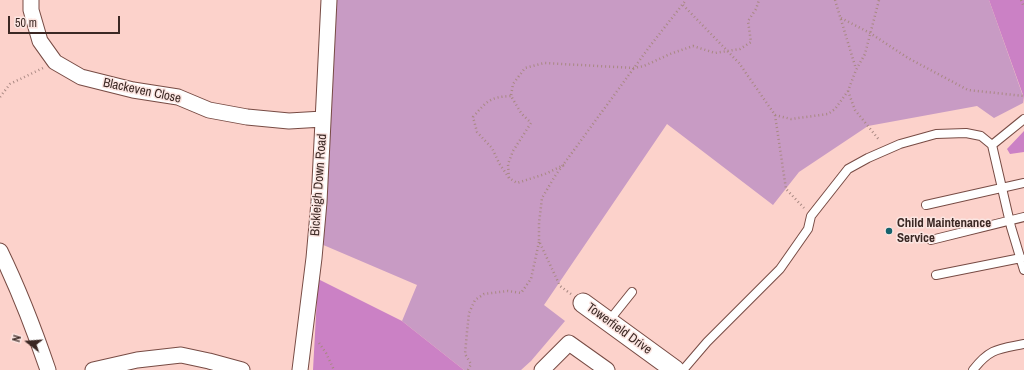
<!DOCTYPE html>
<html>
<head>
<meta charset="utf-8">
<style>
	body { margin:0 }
	#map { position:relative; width:1024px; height:370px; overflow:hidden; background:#fcd2cb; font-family:"Archivo Narrow",sans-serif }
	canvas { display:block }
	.north { position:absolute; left:8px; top:322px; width:40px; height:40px; -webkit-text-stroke:3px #fbe5e1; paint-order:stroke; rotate:287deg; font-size:11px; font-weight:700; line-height:16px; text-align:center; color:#3b2824 }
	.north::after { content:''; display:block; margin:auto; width:14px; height:18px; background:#3b2824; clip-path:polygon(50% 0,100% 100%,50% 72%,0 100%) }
	.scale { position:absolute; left:8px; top:16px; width:112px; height:18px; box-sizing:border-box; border:2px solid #3b2824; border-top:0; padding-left:5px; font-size:12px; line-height:14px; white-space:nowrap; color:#3b2824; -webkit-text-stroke:3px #fbe5e1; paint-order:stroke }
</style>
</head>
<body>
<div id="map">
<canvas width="1024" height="370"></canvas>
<div class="north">N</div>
<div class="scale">50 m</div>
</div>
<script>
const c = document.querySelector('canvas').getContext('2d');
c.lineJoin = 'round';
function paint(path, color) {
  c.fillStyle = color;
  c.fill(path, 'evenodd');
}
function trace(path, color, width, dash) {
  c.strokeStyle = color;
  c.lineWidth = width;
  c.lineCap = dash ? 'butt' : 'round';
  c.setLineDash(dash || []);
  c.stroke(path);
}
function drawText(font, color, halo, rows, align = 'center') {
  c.font = font + ' "Archivo Narrow",sans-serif';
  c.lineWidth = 3;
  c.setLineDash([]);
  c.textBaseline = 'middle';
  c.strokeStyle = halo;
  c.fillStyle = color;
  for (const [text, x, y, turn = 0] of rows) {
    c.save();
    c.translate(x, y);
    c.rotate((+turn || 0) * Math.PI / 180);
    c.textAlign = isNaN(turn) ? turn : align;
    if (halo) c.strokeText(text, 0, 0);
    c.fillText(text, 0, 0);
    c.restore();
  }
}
const green = new Path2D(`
	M333,0H989L1023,96V103L994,118L977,106L868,126L799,172L773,205L667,124L544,305L565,321L531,361L521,370H464L402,321L417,285L321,244Z`);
const forest = new Path2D(`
	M989,0H1024V104L1023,95Z
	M1024,131V152L1010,154L1007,149Z
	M318,279L402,321L464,370H313Z`);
const path = new Path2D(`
	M835,0L856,69
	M1021,0L1024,7
	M683,5L739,63L775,115L786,189L804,208
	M841,18L870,33L908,58L968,90L1024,96
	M848,91L855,110L880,141
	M0,97L10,84L43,68
	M775,115L791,119L828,114L835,109L848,91L856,70L865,54L879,0
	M564,165L545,174L517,183L509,178L508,164L513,151L531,123L521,113L511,96L513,84L525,68L544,63L634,68L644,66L670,54L693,46L715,53L740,49L751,42L748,21L756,9L759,0
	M509,178L499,163L492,148L477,132L473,117C487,101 490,97 511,96
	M571,294L560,286L539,241V223L542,198L555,176L650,46L686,0
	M319,343L326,353L334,370
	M468,370L471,364L465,354L467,332L469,313L475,300L484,294L508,291L521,293L531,279L539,242`);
const service = new Path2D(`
	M992,145L1024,119
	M926,205L1024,183
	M931,240L1024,217
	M936,275L1021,258
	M608,322L632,292
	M683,370L707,342L780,269L808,229L811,216L848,169L868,158L900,144L936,134L966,133L981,136L992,145L1011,227L1024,270
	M973,370C990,348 999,349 1024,344`);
const minor = new Path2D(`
	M31,0V10L40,41L55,62L81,77L133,90L178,97L209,110L247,117L289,121L323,119
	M0,251C19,290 34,329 48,370
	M93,370L137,360L181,355L209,361L242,370
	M300,370L314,258L319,202L329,0
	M542,370L569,343L607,370`);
const tertiary = new Path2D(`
	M583,303L675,370`);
const markers = [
	[889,231,4,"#15626d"]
];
const streetNames = [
	["Blackeven Close",142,91,12],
	["Bickleigh Down Road",319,185,-86],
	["Towerfield Drive",619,329,36]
];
const poiNames = [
	["Child Maintenance",897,224],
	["Service",897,239]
];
paint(green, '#c89bc4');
paint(forest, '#cb81c5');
trace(service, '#774b44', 10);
trace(minor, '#774b44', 17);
trace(tertiary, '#774b44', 21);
trace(path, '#a88882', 2.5, [1, 3]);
trace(service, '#fff', 8);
trace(minor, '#fff', 15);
trace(tertiary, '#fff', 19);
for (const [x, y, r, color] of markers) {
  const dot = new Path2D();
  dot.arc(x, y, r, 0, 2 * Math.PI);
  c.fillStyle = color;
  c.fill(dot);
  trace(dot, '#fbe5e1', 1.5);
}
drawText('13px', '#3b2824', '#fbe5e1', streetNames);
drawText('bold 13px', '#3b2824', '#fbe5e1', poiNames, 'left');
</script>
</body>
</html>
